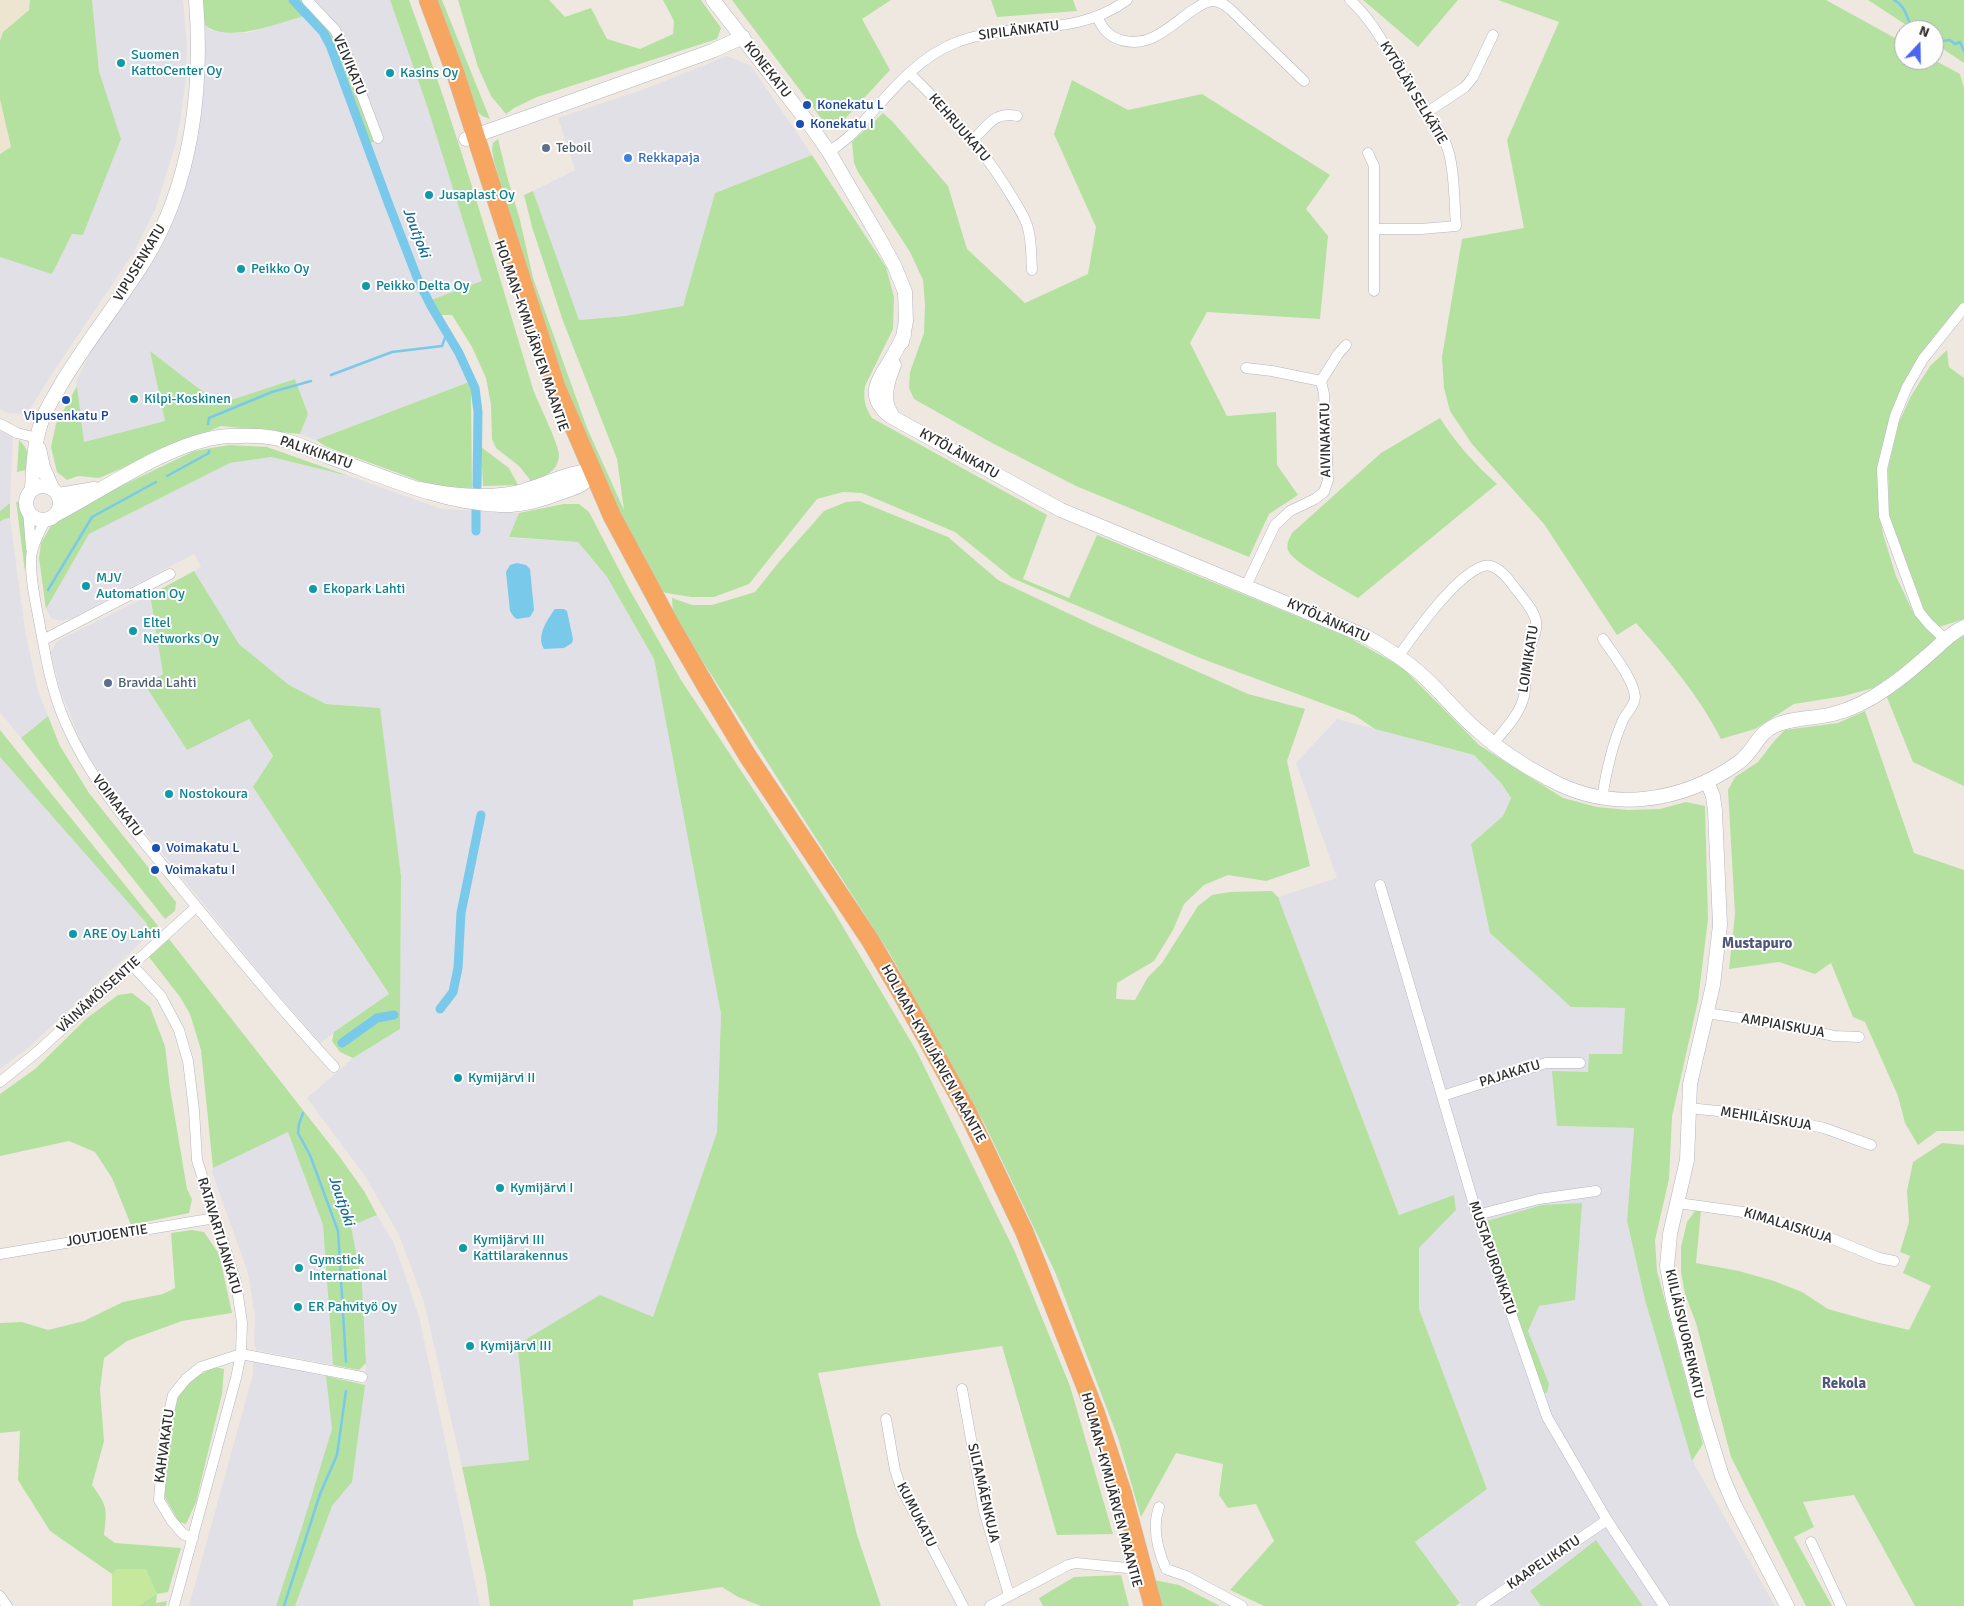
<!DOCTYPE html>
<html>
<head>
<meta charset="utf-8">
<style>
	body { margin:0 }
	#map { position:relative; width:1964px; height:1606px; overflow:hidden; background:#eee8e1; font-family:Signika,sans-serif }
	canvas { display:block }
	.north { position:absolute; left:1894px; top:20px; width:50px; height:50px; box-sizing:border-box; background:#fff; border:1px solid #ababab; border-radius:50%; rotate:21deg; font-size:14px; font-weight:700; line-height:20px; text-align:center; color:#2d2d2d }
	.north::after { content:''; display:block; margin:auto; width:18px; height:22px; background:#4965f2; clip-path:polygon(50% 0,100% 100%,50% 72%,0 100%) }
</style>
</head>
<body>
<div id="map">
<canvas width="1964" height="1606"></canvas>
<div class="north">N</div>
</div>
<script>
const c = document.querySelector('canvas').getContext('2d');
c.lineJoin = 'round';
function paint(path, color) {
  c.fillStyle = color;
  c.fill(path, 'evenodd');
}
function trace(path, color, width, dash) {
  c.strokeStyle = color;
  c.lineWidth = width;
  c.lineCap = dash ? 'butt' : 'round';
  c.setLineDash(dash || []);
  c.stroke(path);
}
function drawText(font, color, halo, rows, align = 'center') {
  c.font = font + ' Signika,sans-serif';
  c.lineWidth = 4;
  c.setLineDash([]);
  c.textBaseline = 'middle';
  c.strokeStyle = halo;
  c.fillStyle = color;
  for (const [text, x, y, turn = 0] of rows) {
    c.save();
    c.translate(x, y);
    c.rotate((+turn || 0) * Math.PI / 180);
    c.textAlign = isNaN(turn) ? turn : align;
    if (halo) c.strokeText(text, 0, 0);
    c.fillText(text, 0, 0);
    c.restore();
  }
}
const industrial = new Path2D(`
	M92,0H183L187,46L186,76L180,123L175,146L155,210L134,252L52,374L27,414L7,413L0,409V257L52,273L72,234L83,235L121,139L99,71Z
	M312,0H390L427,106L483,281L431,300L421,279L391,206L369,143L382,139Z
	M304,16L322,33L329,46L416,283L426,304L457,355L469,382L316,440L300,434L308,414L295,379L219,404L151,352L165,421L84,442L76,381L94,346L161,248L176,213L197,139L204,92L205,25L211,31L247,33Z
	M727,56L751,66L812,155L715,193L683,306L625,316L579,320L533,191L575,170L558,118L642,90Z
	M0,431L13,437L10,503L0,511Z
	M270,457L349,476L442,509L519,513L510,538L578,542L607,577L654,659L721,1014L717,1132L653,1318L600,1295L518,1351L529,1460L462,1467L424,1302L399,1235L365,1176L307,1098L353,1058L400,1029L401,876L380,708L326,704L289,685L239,644L194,571L201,567L194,554L72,618L60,621L51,618L46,609L89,534L230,463Z
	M10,518L25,630L38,691L48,716L21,738L0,712V522L4,519Z
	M150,595L163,674L146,685L249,719L273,757L253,787L389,995L320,1043L263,977L111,790L83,747L60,690L51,652L57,641Z
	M1337,719L1474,755L1501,783L1511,798L1503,816L1471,844L1490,933L1571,1007L1625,1008L1622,1054L1589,1072L1557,1126L1634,1128L1627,1222L1645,1300L1692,1460L1775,1606H1462L1415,1542L1487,1489L1419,1309V1248L1456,1210L1454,1196L1399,1215L1278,897L1337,878L1296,763Z
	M0,757L147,924L148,936L28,1048L0,1069Z
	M288,1131L323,1225L333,1365L256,1350L254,1342L255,1317L248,1273L212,1172L213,1168Z
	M377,1215L393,1241L410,1289L420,1321L480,1606H189L253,1374V1360L365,1385L366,1363L362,1283L351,1226Z`);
const education = new Path2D(`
	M0,0H30L29,10L3,31L0,41Z
	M0,99L11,147L0,154Z`);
const green = new Path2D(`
	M30,0H92L99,71L121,139L83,235L72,234L52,274L0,257V154L11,147L0,99V41L3,32L29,10Z
	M202,0H289L304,16C279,23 227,44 205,25Z
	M295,0H302L327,27L335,39L374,142L369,143L332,45L324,31Z
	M390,0H409C457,128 494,259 533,389C538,403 560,446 559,456C557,473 545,476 531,481L519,466L496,448L492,439L491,405L486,378L472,347L452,315H440L431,300L482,281L427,106Z
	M434,0H442L490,119L482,116L477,111Z
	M458,0H549L565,17L591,8L607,39L640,49L673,34L674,21L663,0H701L721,28L717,39L537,97L514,108L506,114L491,96L478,67Z
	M732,0H891L862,19L890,70L842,122L835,126H827Z
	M991,0H1073L1077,11L997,17Z
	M1363,0H1458L1418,47Z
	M1498,0H1826L1904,43V60H1934L1960,74L1964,88V304L1939,340L1893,418L1879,512L1883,534L1896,576L1914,614L1938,637L1905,667L1873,688L1844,696L1794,704L1755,729L1721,739C1699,696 1668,659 1636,623L1617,635L1544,524L1472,444L1450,411L1444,388L1442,357L1462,239L1524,228L1507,140L1559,22Z
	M1868,0H1964V63L1934,43V30H1914Z
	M1072,80L1128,110L1202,94L1330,175L1306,209L1328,236L1320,319L1207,312L1190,343L1227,416L1276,412L1277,465L1298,495L1269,514L1249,557L1076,486L992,443L914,399L909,388L910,372L924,333L925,305L923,280L910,252L858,172L854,163L852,142L883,113L893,122L948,186L967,249L1025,303L1088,274L1096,227L1054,134Z
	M498,139L507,176L520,220L533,278L587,428L624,510L617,459L563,321L532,227L524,195L533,191L579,320L625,316L683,306L715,193L812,155L886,267L894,297L893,329L865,386C863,399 865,407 872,418L1047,515L1023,579L1069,598L1097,535L1348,637L1402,667L1479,745L1563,798L1597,807L1628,810L1660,809L1686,802L1705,806L1708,919L1698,1001L1672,1117L1669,1179L1655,1240L1657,1271L1703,1444L1692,1461L1645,1300L1627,1221L1634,1128L1557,1126L1552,1071L1588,1072L1589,1054H1622L1625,1008L1571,1007L1490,933L1471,844L1503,816L1511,798L1501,783L1474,755L1375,729L1354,715L1200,658L1012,578L955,532L862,493L843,492L817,499L749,584L714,597H691L661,592L585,442L521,262L506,202L494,161L492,149L493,143Z
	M1947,350L1949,367L1964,378V619L1939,627L1925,612L1889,515L1888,468L1899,422L1911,396L1930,366Z
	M150,351L219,404L295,379L308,414L300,434L221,426L99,478L78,476L67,480L57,472L51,447L56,424L77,386L84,442L165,421Z
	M469,382L471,390L472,488L436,487L327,447L316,440Z
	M1440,418C1457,445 1474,463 1497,484L1358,598C1345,590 1294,563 1289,552C1285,546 1289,539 1292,533L1381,453Z
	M19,440C28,448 29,457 30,469L17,472Z
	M229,445L267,447L349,476L271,457L230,463L89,534L46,609L39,558L41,543L52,524L92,500L194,451Z
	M481,447L509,468L518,485L483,486Z
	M16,501C17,502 22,504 22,505C32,517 26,557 25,572Z
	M859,501L948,537L998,580L1093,625L1248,694L1305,709L1287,761L1310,866L1266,881L1228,875L1204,885L1184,904L1173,930L1154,961L1117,983L1116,999L1135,1000L1148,977L1162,963L1198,906L1212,895L1230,892L1272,891L1278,897L1399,1215L1454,1195L1456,1210L1419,1248V1309L1487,1489L1415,1542L1460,1603L1455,1606H1264L1230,1590L1274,1541L1256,1504L1228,1508L1219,1495L1223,1464L1176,1453L1141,1517L1118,1438L1055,1272L985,1125L890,954L673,615L672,598L692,605H712L755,592L779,562L824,511L846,502Z
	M10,503V518L4,519L0,522V511Z
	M564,504H579L589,512L627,585L681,680L833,910L917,1052L1015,1252L1070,1386L1113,1534L1057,1535L1002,1346L818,1373L857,1535L881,1606H761L738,1597L722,1587L633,1600V1606H490L486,1576L462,1467L529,1460L518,1351L528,1338L600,1295L653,1317L717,1132L721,1014L654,659L607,577L578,542L509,537L519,513Z
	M194,571L239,644L289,685L326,704L380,708L401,876L400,1029L353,1058L340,1052L332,1041L334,1032L389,994L253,787L273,756L249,719L187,750L145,685L163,674L150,595Z
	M1964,635V786L1913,762L1886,695L1956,637Z
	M1865,711L1914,853L1964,870V1131H1937L1918,1145L1905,1123L1898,1096L1865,1022L1853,1017L1831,963L1815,974L1779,962L1729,969L1735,914L1728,790L1735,777L1758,762L1775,740L1785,730L1838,723Z
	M48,716L60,746L89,793L176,902L175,911L165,919L21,738Z
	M0,730L158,926L148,936L147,924L0,757Z
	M169,939L339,1156L364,1191L377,1215L351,1226L362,1283L366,1363L359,1370L333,1365L323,1225L288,1132L213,1168L201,1050L190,1014L180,997L149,957Z
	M132,993L150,1007L165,1046L170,1088L187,1189L192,1199L189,1213L131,1225L112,1178L95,1152L69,1141L0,1156V1094L35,1069L87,1018L118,995Z
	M1942,1143L1964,1145V1606H1915L1854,1495L1803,1502L1814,1527L1794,1537L1832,1606H1806L1731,1457L1696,1323L1685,1294L1681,1272V1247L1687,1222L1695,1211H1701L1696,1263L1739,1271L1774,1281L1802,1292L1828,1309L1867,1320L1909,1330L1931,1286L1903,1273L1910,1256L1900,1252L1909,1222L1907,1191L1913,1162Z
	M1582,1203L1575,1300L1539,1306L1528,1331L1549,1384L1547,1393H1542L1506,1289L1487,1221L1542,1205Z
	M192,1230L204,1232L219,1254L232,1313L182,1321L127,1341L104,1358L100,1389L104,1441L92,1485C108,1507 107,1509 104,1535L115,1543L181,1548L168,1592L157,1594L156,1603L167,1601L166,1606H138L156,1594L118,1569L112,1574L50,1531L18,1480L20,1431L0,1433V1323L22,1322L48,1330L84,1321L123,1302L163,1294L175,1288L171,1233Z
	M215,1367L224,1369L222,1394L196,1502L186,1524L179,1522L164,1496L170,1431L178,1396L193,1378Z
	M326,1376L365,1385L352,1482L332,1506L295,1606H276L302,1527L332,1429Z
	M1596,1540L1643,1606H1541L1530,1591Z
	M1121,1575L1129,1606H1043L1039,1598L1074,1577Z
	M1149,1579L1179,1585L1220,1606H1157Z`);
const pitch = new Path2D(`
	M118,1569H146L157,1594L138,1606H112V1574Z`);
const water = new Path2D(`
	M517,563L526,565L530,569L534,610L530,617L517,619L514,617L510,611L506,572L510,565Z
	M555,609H564L567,611L573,639L572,643L564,648L544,649C536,636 547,620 555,609Z`);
const stream = new Path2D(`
	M1894,0C1906,6 1907,19 1913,30
	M1934,42L1950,40L1955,44L1960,42L1964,51
	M331,375L392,352L442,346L447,332
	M208,424L209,418L272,392L311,381
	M167,476L209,453V451
	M48,590L92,517L156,482
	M303,1113L299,1124L298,1133L310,1155L338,1231L346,1362
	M284,1606L320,1494L337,1455L346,1391`);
const canal = new Path2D(`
	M293,0L323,32L330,45L389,205L418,280L431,306L459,353L475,388L478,412L477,486
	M476,531V511
	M440,1009L453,992L458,968L461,913L481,815
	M342,1043L377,1018L394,1015`);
const street = new Path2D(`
	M307,0L335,30L343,45L378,138
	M1350,0C1378,25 1392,61 1412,91C1424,111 1443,131 1449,153C1455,176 1454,202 1456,226L1421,229H1375
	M1097,17C1103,29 1108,36 1121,40C1150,49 1171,25 1193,10C1199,6 1206,1 1213,1C1220,1 1225,5 1230,9L1304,81
	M909,73C945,108 979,144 1006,187C1013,199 1022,211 1027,225C1032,239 1031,255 1032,270
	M1426,113L1465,87L1473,77L1493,35
	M973,140C988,125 995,111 1017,116
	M829,152C837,146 846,140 853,133C884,101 912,60 955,43C1012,20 1074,39 1127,0
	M1368,153L1374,166V291
	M1246,368L1272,371L1321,381
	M0,424L17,433L37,438
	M28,510L31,548
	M46,519C40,531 32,545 31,558C30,580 36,604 40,626C46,659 52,693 66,724C91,782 135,831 174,879C226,943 278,1006 334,1067
	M1246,586L1275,525L1290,511L1315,499L1324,492L1328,480L1324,394L1321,381L1338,354L1346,345
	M43,640L170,574
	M1946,640L1929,624L1919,612L1884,516L1882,469L1895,416L1907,387L1923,359L1964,308
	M1398,657C1415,633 1456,574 1484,566C1493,563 1503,573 1509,580C1517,592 1533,607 1536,621C1538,633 1529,646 1527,658C1524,670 1527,683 1524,696C1520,714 1505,729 1494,743
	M1602,799C1606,772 1612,745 1623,720C1626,713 1635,706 1635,697C1634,680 1613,654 1603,639
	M1380,885L1477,1215L1547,1417L1607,1520L1664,1606
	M132,965L161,996L179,1030L188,1061L194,1110L197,1160L236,1282L242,1323L241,1354L236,1378L174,1606
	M1706,1013L1774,1023L1834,1036L1859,1037
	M0,1082L37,1052L196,907
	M1442,1096L1546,1063H1580
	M1688,1108L1769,1116L1824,1128L1871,1145
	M1678,1203L1750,1213L1823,1235L1879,1258L1894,1261
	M1477,1215L1539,1199L1596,1191
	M0,1254L215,1218
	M962,1389L984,1511L1009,1595
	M886,1419L895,1470L901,1488L963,1606
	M1159,1507C1152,1527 1158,1551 1166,1569L1186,1576L1242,1606
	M193,1538L183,1534L171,1520L159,1500L165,1429L173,1395L186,1379L201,1367L241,1354L362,1377
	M1811,1542L1841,1606
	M0,1596L7,1606
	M990,1606L1068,1565L1076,1563L1127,1568
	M1481,1606L1607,1520`);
const secondary = new Path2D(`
	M713,0L810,125L829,152L878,236L894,265L905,292L906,321L902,342
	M466,139L712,51L743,37
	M904,335C900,343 896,351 891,359C878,381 865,396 890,416L1061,510L1365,636C1385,647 1404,659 1421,674C1441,692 1457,713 1477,730C1498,749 1524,766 1549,779C1610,813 1681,803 1738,763C1753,753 1757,734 1774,726C1792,717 1814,719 1833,714C1853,709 1870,700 1887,688C1904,677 1919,663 1934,650C1943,642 1952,632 1964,627
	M891,413C881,399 888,380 894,365
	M39,449L43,467L52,488
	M26 503a17 17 0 1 1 34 0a17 17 0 1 1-34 0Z
	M32,490C33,467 34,444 41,423C45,410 54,397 60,386C86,342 118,303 145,260C192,183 203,89 196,0
	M59,495L94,489
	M55,515C104,490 175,438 230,436C242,436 256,435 268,437C289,439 310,450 329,457C383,476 441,503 500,505C521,506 542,500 562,492C574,488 587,485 592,472C577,468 533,490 514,493C483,499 452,495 421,489
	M1707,781L1713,796L1715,811L1720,925L1713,985L1690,1084L1687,1160L1670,1234L1667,1266L1673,1300L1704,1418L1722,1476L1734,1504L1787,1606`);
const highway = new Path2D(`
	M428,0L456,75L556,386L612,516L670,624L707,688L747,755L870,940L900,991L967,1111L1024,1231L1095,1411L1123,1494L1153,1606`);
const markers = [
	[121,63,5,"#0f9aa8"],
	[390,73,5,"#0f9aa8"],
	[807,105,5,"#1a4fb4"],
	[800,124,5,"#1a4fb4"],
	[546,148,5,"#5c6f8a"],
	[628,158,5,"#3f7fe0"],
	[429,195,5,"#0f9aa8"],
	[241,269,5,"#0f9aa8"],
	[366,286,5,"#0f9aa8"],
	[134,399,5,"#0f9aa8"],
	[66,400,5,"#1a4fb4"],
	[86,586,5,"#0f9aa8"],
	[313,589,5,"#0f9aa8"],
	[133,631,5,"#0f9aa8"],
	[108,683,5,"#5c6f8a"],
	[169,794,5,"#0f9aa8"],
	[156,848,5,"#1a4fb4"],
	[155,870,5,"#1a4fb4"],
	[73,934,5,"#0f9aa8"],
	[458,1078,5,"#0f9aa8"],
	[500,1188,5,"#0f9aa8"],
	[463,1248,5,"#0f9aa8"],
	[299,1268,5,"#0f9aa8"],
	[298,1307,5,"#0f9aa8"],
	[470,1346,5,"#0f9aa8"]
];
const streetNames = [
	["SIPILÄNKATU",1019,31,-7],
	["VEIVIKATU",349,65,67],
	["KONEKATU",767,70,52],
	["KYTÖLÄN SELKÄTIE",1413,93,59],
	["KEHRUUKATU",959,128,49],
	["VIPUSENKATU",140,263,-59],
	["HOLMAN–KYMIJÄRVEN MAANTIE",531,336,71],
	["AIVINAKATU",1326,440,-91],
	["PALKKIKATU",316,453,19],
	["KYTÖLÄNKATU",959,454,29],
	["KYTÖLÄNKATU",1328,621,24],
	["LOIMIKATU",1529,659,-81],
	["VOIMAKATU",117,806,53],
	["VÄINÄMÖISENTIE",99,995,-42],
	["AMPIAISKUJA",1783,1026,10],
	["HOLMAN–KYMIJÄRVEN MAANTIE",933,1054,61],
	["PAJAKATU",1510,1074,-17],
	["MEHILÄISKUJA",1766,1119,9],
	["KIMALAISKUJA",1788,1226,17],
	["JOUTJOENTIE",107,1236,-9],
	["RATAVARTIJANKATU",219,1236,73],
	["MUSTAPURONKATU",1492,1258,71],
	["KIILIÄISVUORENKATU",1684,1334,77],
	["KAHVAKATU",165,1446,-82],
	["HOLMAN–KYMIJÄRVEN MAANTIE",1111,1490,75],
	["SILTAMÄENKUJA",983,1493,77],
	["KUMUKATU",916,1515,63],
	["KAAPELIKATU",1544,1563,-34]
];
const cultureNames = [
	["Suomen",131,55],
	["KattoCenter Oy",131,71],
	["Kasins Oy",400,73],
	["Jusaplast Oy",439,195],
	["Peikko Oy",251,269],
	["Peikko Delta Oy",376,286],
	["Kilpi-Koskinen",144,399],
	["MJV",96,578],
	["Automation Oy",96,594],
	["Ekopark Lahti",323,589],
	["Eltel",143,623],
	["Networks Oy",143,639],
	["Nostokoura",179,794],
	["ARE Oy Lahti",83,934],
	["Kymijärvi II",468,1078],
	["Kymijärvi I",510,1188],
	["Kymijärvi III",473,1240],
	["Kattilarakennus",473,1256],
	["Gymstick",309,1260],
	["International",309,1276],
	["ER Pahvityö Oy",308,1307],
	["Kymijärvi III",480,1346]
];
const transitNames = [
	["Konekatu L",817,105],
	["Konekatu I",810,124],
	["Vipusenkatu P",66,416,"center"],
	["Voimakatu L",166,848],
	["Voimakatu I",165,870]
];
const serviceNames = [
	["Teboil",556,148],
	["Bravida Lahti",118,683]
];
const shopNames = [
	["Rekkapaja",638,158]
];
const waterNames = [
	["Joutjoki",416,233,69],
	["Joutjoki",341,1201,71]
];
const neighbourhoodNames = [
	["Mustapuro",1757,944],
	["Rekola",1844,1384]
];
paint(industrial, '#e2e0e7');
paint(education, '#eee5d1');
paint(green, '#b5e1a0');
paint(pitch, '#c6e89c');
paint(water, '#79c9ea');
trace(stream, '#79c9ea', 2.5);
trace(canal, '#79c9ea', 9);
trace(street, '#b4b6c0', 11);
trace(secondary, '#b4b6c0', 15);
trace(highway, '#c8c8c8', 19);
trace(street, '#fff', 10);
trace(secondary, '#fff', 14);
trace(highway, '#f7a662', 18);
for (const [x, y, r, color] of markers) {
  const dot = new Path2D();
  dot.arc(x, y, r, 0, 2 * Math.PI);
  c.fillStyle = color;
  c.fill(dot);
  trace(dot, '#fff', 2);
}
drawText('14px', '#2d2d2d', '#fff', streetNames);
drawText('14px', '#0d838f', '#fff', cultureNames, 'left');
drawText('14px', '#164399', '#fff', transitNames, 'left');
drawText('14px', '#4e5e75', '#fff', serviceNames, 'left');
drawText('14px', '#366cbe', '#fff', shopNames, 'left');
drawText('italic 15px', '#14699a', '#fff', waterNames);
drawText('bold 15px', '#4f567c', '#fff', neighbourhoodNames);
</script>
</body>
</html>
